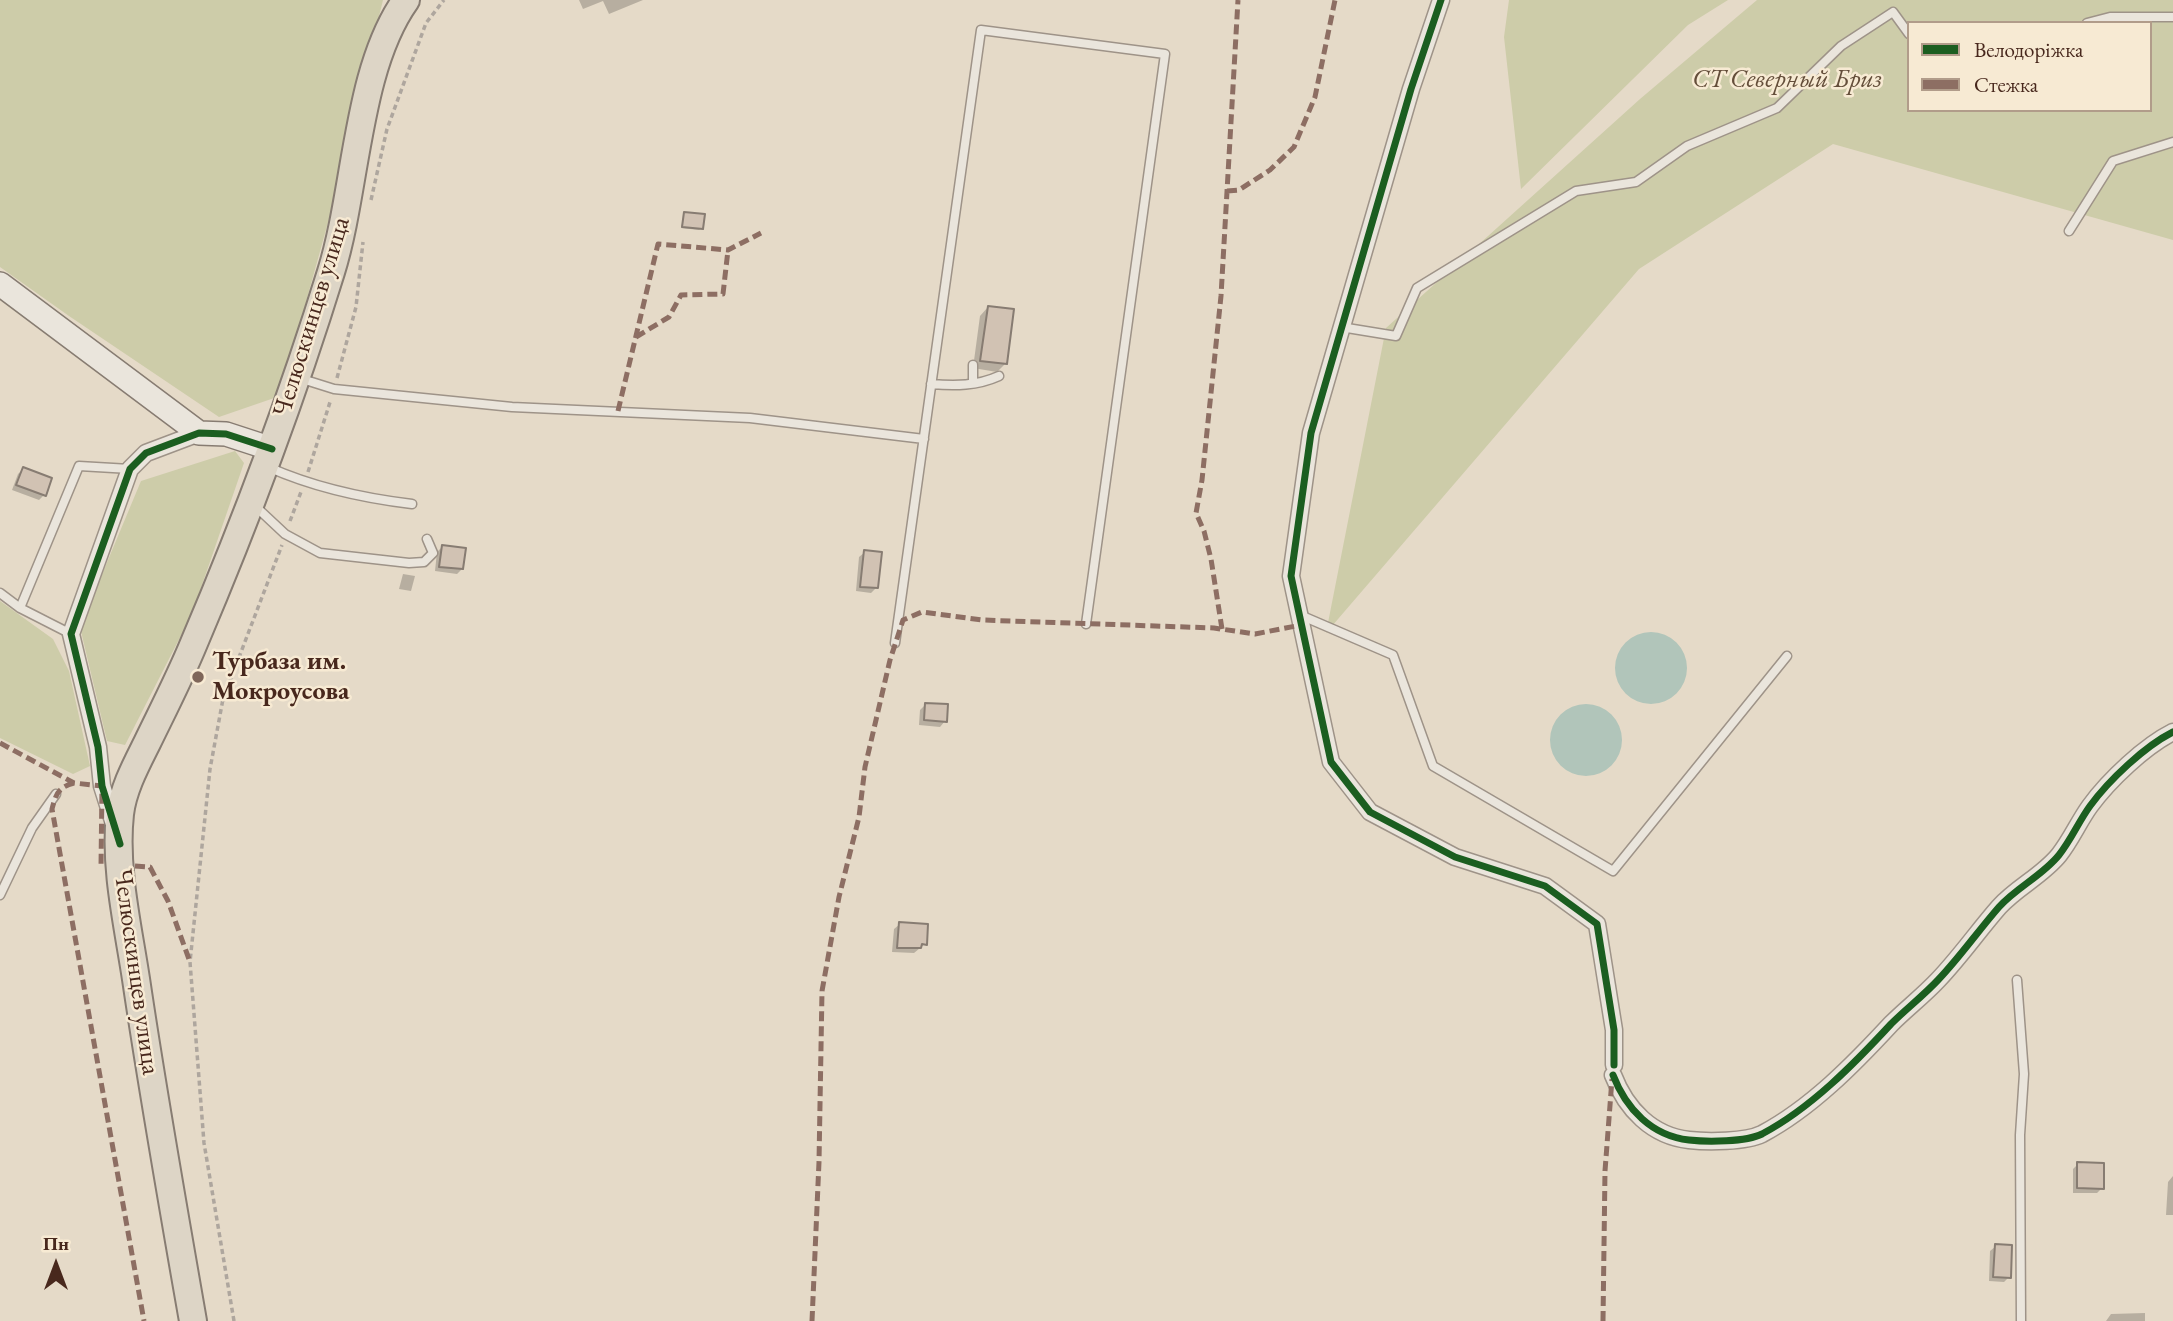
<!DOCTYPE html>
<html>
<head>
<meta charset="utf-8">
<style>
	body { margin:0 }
	#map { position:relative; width:2173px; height:1321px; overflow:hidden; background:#e5dac8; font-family:"EB Garamond",serif }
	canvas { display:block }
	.legend { position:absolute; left:1907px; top:21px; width:245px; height:91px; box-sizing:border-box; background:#f7ead3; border:2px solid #b19c8a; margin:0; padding:9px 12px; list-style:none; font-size:21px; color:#48281d }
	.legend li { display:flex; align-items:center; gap:14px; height:35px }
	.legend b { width:35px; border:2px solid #b19c8a }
	.north { position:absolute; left:21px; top:1230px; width:70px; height:70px; -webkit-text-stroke:5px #f7ead3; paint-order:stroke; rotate:0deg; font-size:19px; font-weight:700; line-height:28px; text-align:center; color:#48281d }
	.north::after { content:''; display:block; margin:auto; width:24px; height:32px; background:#48281d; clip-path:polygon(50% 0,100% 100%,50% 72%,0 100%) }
</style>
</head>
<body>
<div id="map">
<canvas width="2173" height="1321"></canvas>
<ul class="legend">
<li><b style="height:9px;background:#1b5e20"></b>Велодоріжка</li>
<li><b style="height:9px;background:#8d6e63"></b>Стежка</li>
</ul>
<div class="north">Пн</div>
</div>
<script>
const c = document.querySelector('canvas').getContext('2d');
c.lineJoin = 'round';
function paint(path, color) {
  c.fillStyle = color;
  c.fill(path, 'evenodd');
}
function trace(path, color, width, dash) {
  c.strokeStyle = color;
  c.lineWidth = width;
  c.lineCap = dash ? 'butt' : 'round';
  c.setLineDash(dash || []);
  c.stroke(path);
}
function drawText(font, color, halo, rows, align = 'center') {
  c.font = font + ' "EB Garamond",serif';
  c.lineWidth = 5;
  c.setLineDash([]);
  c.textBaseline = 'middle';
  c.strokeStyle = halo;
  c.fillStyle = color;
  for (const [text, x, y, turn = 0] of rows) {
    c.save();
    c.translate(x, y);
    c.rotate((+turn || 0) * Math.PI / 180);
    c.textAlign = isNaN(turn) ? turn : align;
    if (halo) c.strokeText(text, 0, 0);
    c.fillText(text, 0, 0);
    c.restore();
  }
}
const green = new Path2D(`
	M0,0H383L332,208L280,396L219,417L69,316L0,267Z
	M1509,0H1728L1688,25L1521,189L1504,37Z
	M1757,0H2173V240L1833,144L1639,269L1326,633L1386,328L1640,99ZM1909,23H2150V110H1909Z
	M235,451L244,463L192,614L125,745L107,741L80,627L141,481Z
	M0,601L53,639L69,671L90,766L73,774L0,738Z`);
const water = new Path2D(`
	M1615 668a36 36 0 1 1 72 0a36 36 0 1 1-72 0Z
	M1550 740a36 36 0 1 1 72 0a36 36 0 1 1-72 0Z`);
const shadow = new Path2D(`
	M579,0H643L609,14L603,1L583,9Z
	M684,214L702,228L699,230L681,228Z
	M988,307L1005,364L997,372L973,368L980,316Z
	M23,469L44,495L39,500L12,490L18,474Z
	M442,547L462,569L457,574L435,571L437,552Z
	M865,552L876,588L871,593L856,591L859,557Z
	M403,574L415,576L411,591L399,589Z
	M926,704L945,721L940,727L919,725L920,710Z
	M900,924L925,944L914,953L892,952L894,929Z
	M2078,1164L2102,1188L2097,1193H2073V1169Z
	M2173,1176V1215H2166L2168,1182Z
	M1996,1246L2009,1277L2004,1282L1989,1281L1990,1251Z
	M2145,1313V1321H2106L2111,1314Z`);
const building = new Path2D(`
	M684,212L705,214L703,229L682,227Z
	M988,306L1014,309L1007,364L980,361Z
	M23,467L52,478L46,496L16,485Z
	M442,545L466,548L463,569L439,567Z
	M864,550L882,552L878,588L860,587Z
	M925,703L948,704L947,722L924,720Z
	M899,922L928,924L927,945L922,944L921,948H897Z
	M2077,1162L2104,1163V1189L2077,1188Z
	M1995,1244L2012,1245L2011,1278L1993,1277Z`);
const path = new Path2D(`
	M371,200L387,129L426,23L444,0
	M337,378L356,307L363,242
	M308,472L331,399
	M290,521L301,492
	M234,1321L204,1143L190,962L210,769L223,699L282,545`);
const lane = new Path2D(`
	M2087,23L2110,17H2173
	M2069,231L2113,161L2173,142
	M1341,327L1396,336L1417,288L1576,191L1636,182L1687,146L1777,108L1841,46L1893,12L1909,34
	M973,365V383
	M299,378L334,389L512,407L750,418L924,439
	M931,384C955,386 977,386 999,376
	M268,467C315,488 362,498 412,504
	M254,505L285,534L320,553L409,563L424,562L433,553L427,539
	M0,593L20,608L71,634
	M20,608L79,466L130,469
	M1300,615L1393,655L1433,766L1613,871L1787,656
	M895,643L981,30L1165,54L1086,624
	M0,895L32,828L56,794
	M2017,980L2024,1074L2020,1135L2021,1321`);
const street = new Path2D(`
	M1441,0L1411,89L1311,433L1291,576L1331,762L1370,812L1455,857L1545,886L1597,924L1614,1030V1065
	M114,824L102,786L98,747L71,634L130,469L146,453L199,433
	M1613,1075C1626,1109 1652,1136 1689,1140C1707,1142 1746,1142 1762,1134C1811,1108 1854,1064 1891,1024C1906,1009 1923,996 1938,980C1960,957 1978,931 1999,907C2017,887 2042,876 2059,855C2071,840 2079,821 2090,806C2109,780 2145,746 2173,732`);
const secondary = new Path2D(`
	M0,284L199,433L226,434L272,449`);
const primary = new Path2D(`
	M193,1321C173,1207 153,1094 136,979C128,926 114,868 120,814C123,789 136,765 147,743C163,710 180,677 194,643C246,521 292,398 331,272C357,189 356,70 406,0`);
const quiet = new Path2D(`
	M1227,191L1239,190L1270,170L1294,147L1315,97L1335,0
	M636,337L669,317L681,295L723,294L728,250
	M618,411L658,244L728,250L761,233
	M1222,629L1211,559L1204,531L1196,513L1202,480L1221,296L1238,0
	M0,743L74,783L102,786L101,867
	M74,783C59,787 56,793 52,809L144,1321
	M135,866L150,867L168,901L190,962
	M812,1321L819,1162L822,991L839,897L859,817L865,767L890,660L903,620L922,612L982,620L1214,628L1255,634L1301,625
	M1603,1321L1605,1171L1612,1079`);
const cycleway = new Path2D(`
	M1441,0L1411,89L1311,433L1291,576L1331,762L1370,812L1455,857L1545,886L1597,924L1614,1030V1065
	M120,844L102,786L98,747L71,634L130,469L146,453L199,433L226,434L272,449
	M1613,1075C1626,1109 1652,1136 1689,1140C1707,1142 1746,1142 1762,1134C1811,1108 1854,1064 1891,1024C1906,1009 1923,996 1938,980C1960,957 1978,931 1999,907C2017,887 2042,876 2059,855C2071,840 2079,821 2090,806C2109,780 2145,746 2173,732`);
const markers = [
	[198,677,7,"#7f6659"]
];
const parkNames = [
	["СТ Северный Бриз",1787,80]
];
const streetNames = [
	["Челюскинцев улица",312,317,-73],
	["Челюскинцев улица",136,972,82]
];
const poiNames = [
	["Турбаза им.",212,662],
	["Мокроусова",212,692]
];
paint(green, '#cdcca9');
paint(water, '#b1c5ba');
paint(shadow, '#0003');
paint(building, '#d1c2b3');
trace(building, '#877c72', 2);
trace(lane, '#9e9388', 11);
trace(street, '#9e9388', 19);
trace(secondary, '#877c72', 26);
trace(primary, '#877c72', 30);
trace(path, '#aea69e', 3.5, [5, 3.5]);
trace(lane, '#eae5dc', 8);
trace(street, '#eae5dc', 16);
trace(secondary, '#eae5dc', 23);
trace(primary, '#ddd5c6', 26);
trace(quiet, '#8d6e63', 5, [10, 5]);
trace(cycleway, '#1b5e20', 7);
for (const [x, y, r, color] of markers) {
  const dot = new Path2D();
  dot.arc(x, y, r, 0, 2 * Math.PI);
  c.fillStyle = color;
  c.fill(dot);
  trace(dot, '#f7ead3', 2.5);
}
drawText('italic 26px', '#644e3a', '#f7ead3', parkNames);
drawText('26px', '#48281d', '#f7ead3', streetNames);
drawText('bold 26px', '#48281d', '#f7ead3', poiNames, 'left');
</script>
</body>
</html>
